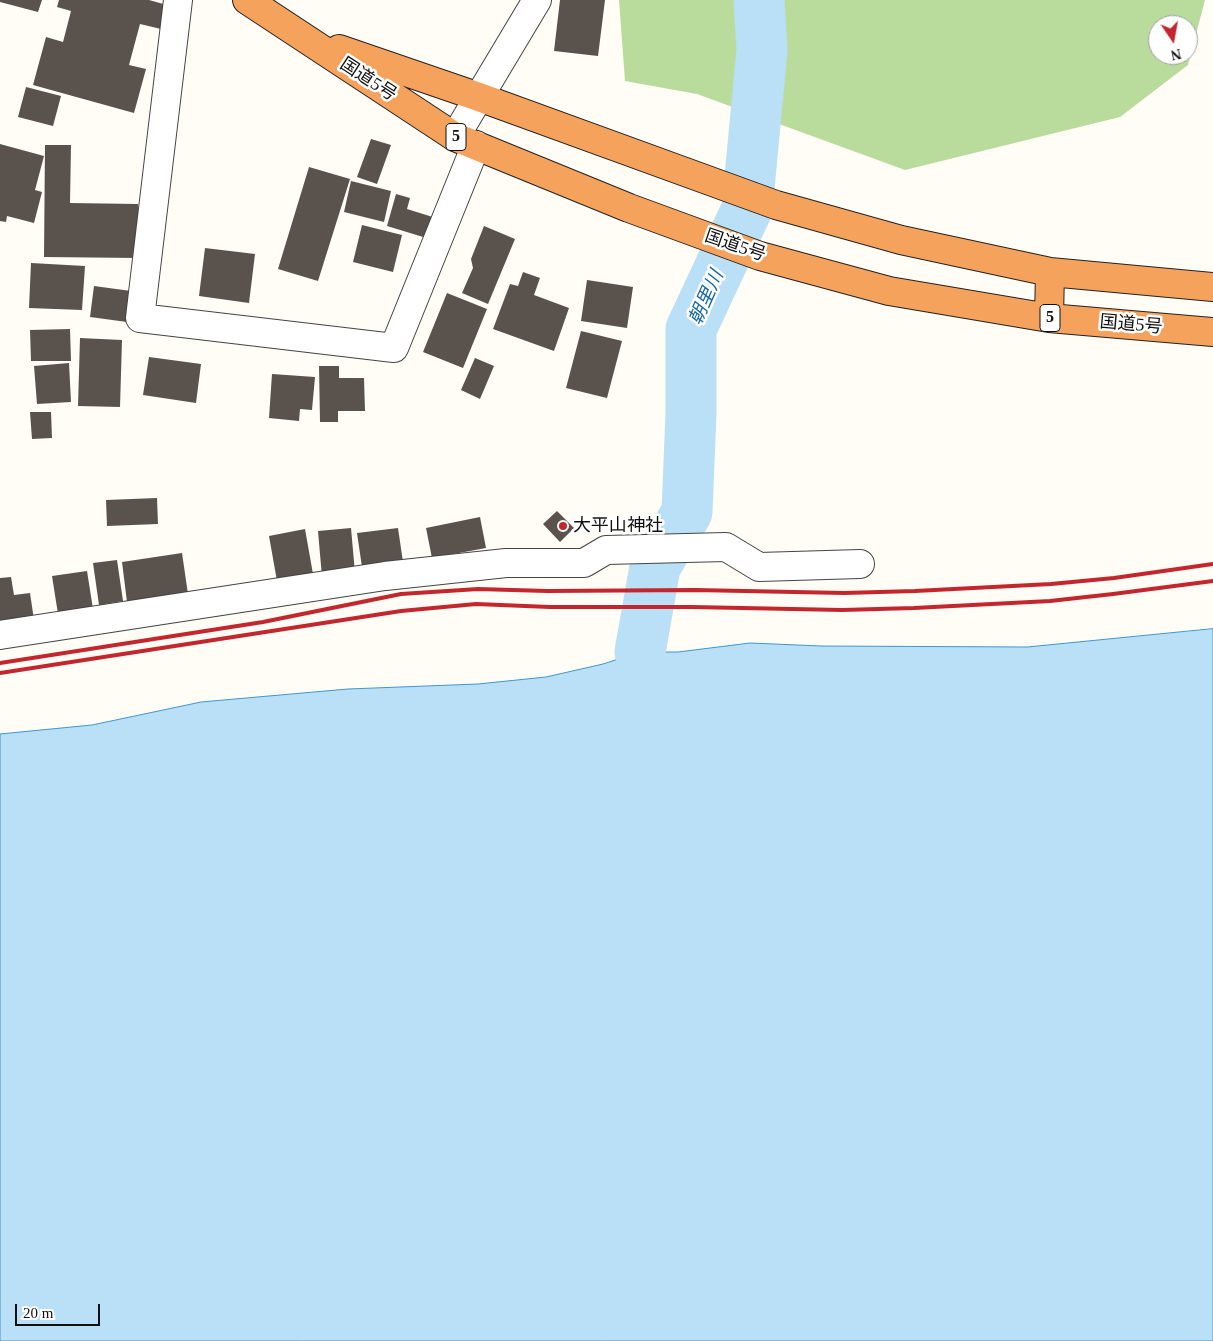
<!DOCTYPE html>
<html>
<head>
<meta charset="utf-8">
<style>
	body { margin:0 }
	#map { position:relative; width:1213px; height:1341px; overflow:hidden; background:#fffdf5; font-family:"Times New Roman",serif }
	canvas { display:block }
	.north { position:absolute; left:1148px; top:15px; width:50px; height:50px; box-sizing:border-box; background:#fff; border:1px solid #a0a0a0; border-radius:50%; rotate:168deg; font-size:14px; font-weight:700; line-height:20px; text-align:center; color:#111 }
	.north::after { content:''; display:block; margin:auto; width:18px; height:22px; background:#c4262e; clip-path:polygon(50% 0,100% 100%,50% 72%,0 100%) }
	.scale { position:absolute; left:15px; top:1304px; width:85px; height:22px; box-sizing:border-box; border:2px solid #111; border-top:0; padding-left:6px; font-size:15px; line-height:18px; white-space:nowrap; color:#111; -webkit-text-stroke:4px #fff; paint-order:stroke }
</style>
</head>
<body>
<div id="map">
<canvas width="1213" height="1341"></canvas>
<div class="north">N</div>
<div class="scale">20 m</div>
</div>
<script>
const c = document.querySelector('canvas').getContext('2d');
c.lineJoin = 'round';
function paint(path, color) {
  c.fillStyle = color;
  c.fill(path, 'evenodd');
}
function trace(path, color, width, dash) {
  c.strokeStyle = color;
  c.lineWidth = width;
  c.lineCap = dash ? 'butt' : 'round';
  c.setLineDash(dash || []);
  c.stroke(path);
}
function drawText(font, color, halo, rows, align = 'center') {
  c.font = font + ' "Times New Roman","Noto Sans JP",serif';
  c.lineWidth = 5;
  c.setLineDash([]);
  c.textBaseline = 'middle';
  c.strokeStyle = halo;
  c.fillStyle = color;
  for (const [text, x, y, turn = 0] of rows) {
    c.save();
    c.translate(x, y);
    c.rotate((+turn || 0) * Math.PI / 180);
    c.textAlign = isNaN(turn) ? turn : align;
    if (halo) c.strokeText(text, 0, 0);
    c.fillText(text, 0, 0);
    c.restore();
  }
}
const forest = new Path2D(`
	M619,0H1205L1188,65L1120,117L905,170L697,94L625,81ZM1158,25H1188V55H1158Z`);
const water = new Path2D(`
	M1213,629V1341H0V734L92,725L201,702L348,689L478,684L546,677L603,664L640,652H678L750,643L821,646L1027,647Z`);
const river = new Path2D(`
	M640,652L655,567L687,512L691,413V329L747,209L762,50L759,0`);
const building = new Path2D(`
	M0,0H42L38,12L0,2Z
	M59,0H149L167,5L161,29L140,24L129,65L146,69L134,113L33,85L46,37L63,42L71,11L57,7Z
	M560,0H605L598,56L554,51Z
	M26,87L61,96L53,126L18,117Z
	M371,139L391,145L377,184L357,177Z
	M0,144L44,156L35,190L42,192L34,223L7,216L6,222L0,221Z
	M45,145H71L70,203L138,204V258L44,257Z
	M309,167L350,179L318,281L278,269Z
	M351,181L391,191L384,222L344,212Z
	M396,194L410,198L407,209L439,219L433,240L387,226Z
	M362,225L402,235L393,272L353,262Z
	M484,226L515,239L488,304L462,293L473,268L471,259Z
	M205,248L255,254L249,303L199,296Z
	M31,263L85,266L82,310L29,308Z
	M523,272L540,278L534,295L569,308L554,351L493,329L510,284L518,286Z
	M587,280L633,287L627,328L581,321Z
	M94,286L131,291L127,322L90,317Z
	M447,293L487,309L463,368L423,352Z
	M70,329L71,361H31L30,330Z
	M581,331L622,341L607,398L566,388Z
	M80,338L122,340L120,407L78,406Z
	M149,357L201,364L196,403L143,395Z
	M475,358L494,366L480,399L461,390Z
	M69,363L71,402L37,404L34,366Z
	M319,366H339V378H364L365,411H338V422H320Z
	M272,374L315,377L312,410L300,409L299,421L269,418Z
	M30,412H51L52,438L32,439Z
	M157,498L158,524L107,526L106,500Z
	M557,511L574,528L560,542L543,524Z
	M480,517L486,548L432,558L426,528Z
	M351,528L355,573L322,577L318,531Z
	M398,528L403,562L362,567L357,533Z
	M305,529L313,574L277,581L269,536Z
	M182,553L188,594L127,602L122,562Z
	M117,560L123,601L99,605L93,563Z
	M87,571L93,609L58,614L52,576Z
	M11,577L14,595L30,593L34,620L0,625V578Z`);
const street = new Path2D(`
	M178,0L140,318L394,348L476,145
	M455,137L537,0
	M0,635L385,576L506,563H584L606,550L726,547L759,567L860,564`);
const highway = new Path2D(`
	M247,0L455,137L629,208L760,256L889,291L1049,318L1213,332
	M339,49L479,97L776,205L901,240L1050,272L1213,287
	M1049,318L1050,272`);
const rail = new Path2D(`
	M0,663L263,622L401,594L478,589L547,591L695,590L844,593L915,591L1051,584L1114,578L1213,564
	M0,673L401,611L476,604L550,607H692L842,610L914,608L1050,601L1113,594L1213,581`);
const markers = [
	[563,526,5,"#c4262e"]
];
const shields = [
	[456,137,20],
	[1050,318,20]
];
const shieldNames = [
	["5",456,137],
	["5",1050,318]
];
const streetNames = [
	["国道5号",368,80,33],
	["国道5号",735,246,19],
	["国道5号",1131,325,5]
];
const poiNames = [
	["大平山神社",573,526]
];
const waterNames = [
	["朝里川",707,298,-66]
];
paint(forest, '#b9dc9c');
paint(water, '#b9e0f7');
trace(water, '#3f96cf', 1);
trace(river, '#b9e0f7', 51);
paint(building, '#5a524d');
trace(street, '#444', 30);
trace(highway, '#222', 30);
trace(street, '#fff', 28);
trace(highway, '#f5a25d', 28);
trace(rail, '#c4262e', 4);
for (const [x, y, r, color] of markers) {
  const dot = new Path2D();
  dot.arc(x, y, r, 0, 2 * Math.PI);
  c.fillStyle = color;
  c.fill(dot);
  trace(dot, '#fff', 2);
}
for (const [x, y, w] of shields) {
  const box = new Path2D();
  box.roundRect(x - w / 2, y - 13.5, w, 27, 4);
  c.fillStyle = '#fff';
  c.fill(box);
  trace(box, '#111', 1);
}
drawText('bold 16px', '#111', null, shieldNames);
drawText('18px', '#111', '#fff', streetNames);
drawText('18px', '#111', '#fff', poiNames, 'left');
drawText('italic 19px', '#1768a6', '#fff', waterNames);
</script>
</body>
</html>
